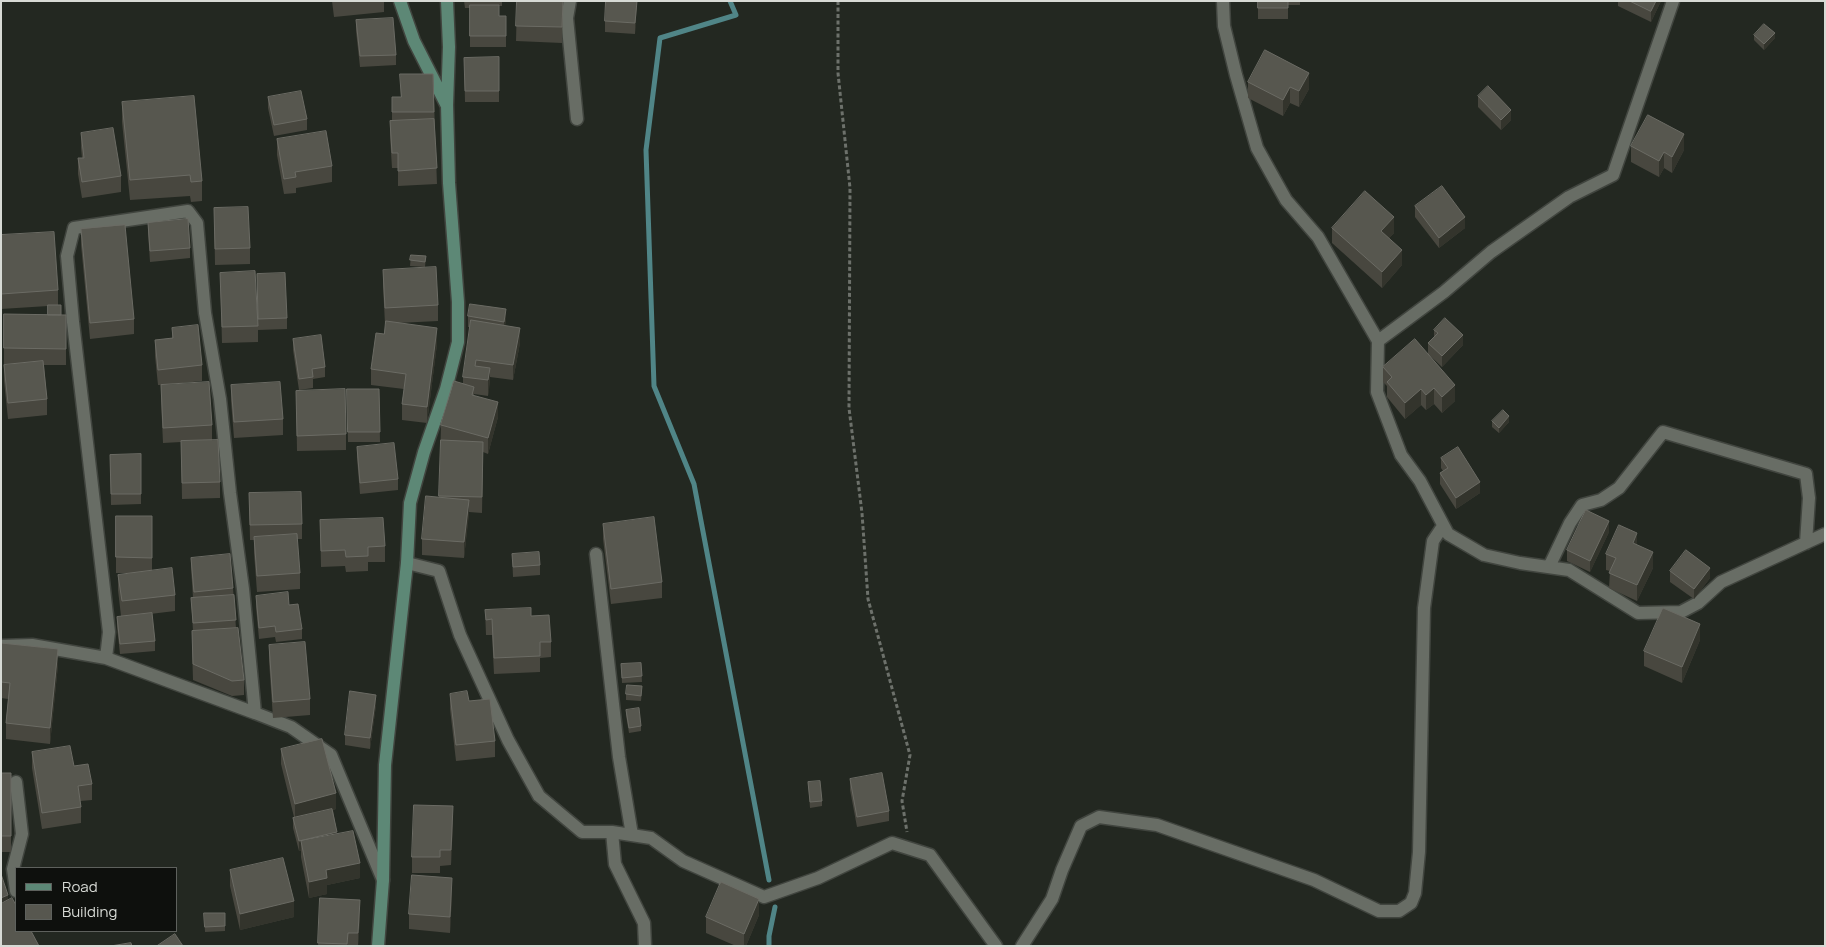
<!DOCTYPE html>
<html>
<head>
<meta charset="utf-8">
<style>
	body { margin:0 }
	#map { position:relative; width:1826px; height:947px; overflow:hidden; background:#232821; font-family:Manrope,sans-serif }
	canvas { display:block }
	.frame { position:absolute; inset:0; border:2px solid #d7dad5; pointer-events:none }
	.legend { position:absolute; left:15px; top:867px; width:162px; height:65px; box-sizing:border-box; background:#0e100d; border:1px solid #5e615d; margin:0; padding:6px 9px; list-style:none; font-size:15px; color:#d7dad5 }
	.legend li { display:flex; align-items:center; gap:10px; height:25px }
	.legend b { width:25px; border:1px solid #5e615d }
</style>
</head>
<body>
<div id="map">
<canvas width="1826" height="947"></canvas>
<div class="frame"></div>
<ul class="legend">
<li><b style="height:6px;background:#5d8876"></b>Road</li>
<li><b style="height:14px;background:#57574f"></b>Building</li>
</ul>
</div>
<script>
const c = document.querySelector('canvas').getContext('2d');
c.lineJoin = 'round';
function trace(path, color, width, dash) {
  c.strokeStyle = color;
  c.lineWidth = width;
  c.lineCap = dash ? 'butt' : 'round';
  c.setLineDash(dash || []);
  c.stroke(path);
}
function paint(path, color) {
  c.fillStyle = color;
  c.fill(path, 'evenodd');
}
const stream = new Path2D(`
	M730,1L736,15L660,38L646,150L654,386L694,484L769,880
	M769,946V936L775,907`);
const path = new Path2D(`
	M838,1V73L850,188L849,408L862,513L868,599L910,755L902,801L907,832`);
const street = new Path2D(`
	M570,1L567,18L577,119
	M1223,1L1224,26L1236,75L1257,148L1286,200L1318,237L1378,341L1377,392L1401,455L1420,481L1448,534L1484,555L1520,563L1569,570L1638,613L1681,612L1698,603L1721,582L1825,534
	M1378,341L1444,292L1491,252L1569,197L1613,175L1673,1
	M596,554L619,757L632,835
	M407,563L439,571L460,635L508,740L539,796L582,832H612L651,838L683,861L764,897L818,878L892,843L930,855L996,946
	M1549,567L1570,523L1582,505L1601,500L1619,488L1663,432L1806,474L1809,498L1806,543
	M1,646L32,645L106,658
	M255,713L106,658L109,632L73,322L67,256L74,228L188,211L197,223L205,313L220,399L230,493L243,589L255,713L291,727L331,755L383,880
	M612,832L615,864L644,923L645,946
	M16,891L13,869L22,834L16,782
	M1022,946L1052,899L1062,870L1081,826L1099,817L1157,825L1314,880L1379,911H1399L1411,903L1415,893L1419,852L1424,608L1433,541L1443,526`);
const secondary = new Path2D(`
	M400,1L414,41L446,104
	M378,946L383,880L385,765L407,563L410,503L424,452L446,389L458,342V302L449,183L447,105L449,47L447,1`);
const wall = new Path2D(`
	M332,1H384V12L334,17Z
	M464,1H502V6H499V16H506V47H470V8H465Z
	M517,1H563L562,43L516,41Z
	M637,1L635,34L605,32V21Z
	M1258,1H1300V5H1288V19H1258Z
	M1618,1H1661L1651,22L1618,6Z
	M356,20L396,55V65L360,67L356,31Z
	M1754,35L1775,38L1764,50L1754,40Z
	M499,57V102H465L464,58Z
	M433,74L437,184L398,186V168H392L390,136V121H392V97H401Z
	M1248,82L1309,89L1299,107L1290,103L1283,116L1248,98Z
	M1478,96L1511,120L1501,130L1478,107Z
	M268,97L307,119V130L274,136L268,108Z
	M122,102L202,181V201L191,202L190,196L130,200L122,122Z
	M81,133L121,176V192L82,198L78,174V158H82L81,148Z
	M277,139L332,166V182L296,188V193L284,194L277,155Z
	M1631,146L1684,150L1672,173L1664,168L1659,177L1631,162Z
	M1415,206L1465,228L1439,248L1415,217Z
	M214,208L250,248V264L215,265Z
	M148,223L190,248V258L150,262L148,233Z
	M1332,228L1394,233L1389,238L1402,265L1382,288L1332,243Z
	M81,229L134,319V334L90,339L81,245Z
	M1,235L58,290V305L61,315H66V365H44L47,399V415L8,419L4,381V365L14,364H4V314L48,315V306L1,309Z
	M411,255L426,256L425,267L410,266Z
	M383,270L438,305V321L398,323L437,344L427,423L402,420V404L404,389L371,385V369L384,334L386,324H385L383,286Z
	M220,273L258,323L257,274L287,318V329L258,330V327V342L222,343Z
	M468,316L506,320L505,325L520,343L513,380L490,377L488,396L474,394V395L498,417L488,454L483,452L482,513L469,512L464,558L422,555V539L439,497L441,425L463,384V377L470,327H468Z
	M172,328L202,365V381L163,385L212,425V440L220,482V498L182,499L181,442L163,443L161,401V385H158L155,356V340L172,338Z
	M1434,330L1463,345L1442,367L1428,354V343L1434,337Z
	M293,339L325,367V377L313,379V388L299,390L293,350Z
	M1415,339L1455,401L1442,413L1434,404L1426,410L1421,405L1405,419L1387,397V386L1383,382V367Z
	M231,385L283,419V435L234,438L231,401Z
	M347,389H379L380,442H348Z
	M296,391L346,434V450L297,451Z
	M1492,421L1509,422L1499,433L1492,427Z
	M357,447L398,479V490L360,494L357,458Z
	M141,454V504L111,505L110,455Z
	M1441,458L1480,493L1456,509L1440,484V473L1443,471L1441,468Z
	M249,493L302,524V539H297L300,573V589L257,592L254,553V540H250Z
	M116,516H152V571L175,595V611L150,614L155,641V651L120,654L117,627V617L121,616L118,590V575L131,573H116Z
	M320,520L385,546V562H368V571L346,572L345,566L321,567Z
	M603,524L662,582V598L611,604L603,539Z
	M1609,532L1590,572L1567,561V550Z
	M1637,545L1653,568L1637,601L1609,588L1610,571L1606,570V554Z
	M512,554L540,565V575L513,577Z
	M191,558L233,588L236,628L244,680V695L232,696L193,680L192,647V631H193L191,598H193L191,568Z
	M1670,571L1710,578L1694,599L1670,582Z
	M256,596L289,605L302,629V639L276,642L275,637L259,639L256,607Z
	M485,610L531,616L551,642V657L540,658V672L494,674L492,635H486Z
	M1700,640L1682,683L1644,666V651Z
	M1,643L58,665L50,744L6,739V723L8,699L1,698Z
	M269,645L310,699V715L273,718L269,661Z
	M641,663L642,682L622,683L621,664Z
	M642,691L641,701L626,700V694Z
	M450,694L495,741V757L456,761L450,709Z
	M376,705L370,749L345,745V735Z
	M626,710L641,726V731L629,733L626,715Z
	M281,749L336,809L333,810L337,834L360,878L327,885V894L309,898L301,857V851H299L293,828V818L294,817L281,764Z
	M32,752L74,766L92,784V800L80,801L81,807V823L42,829L32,768Z
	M1,773H11V852H1Z
	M850,779L889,811V821L857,827L850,790Z
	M808,782L822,801V806L810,808Z
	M453,822L451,865L440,866V873H412V857Z
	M230,870L294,917L240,930L230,886Z
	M452,894L450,933L409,929V914Z
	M320,898L360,916L358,946H318Z
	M204,913H225V931L205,932Z
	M759,915L746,946H736L706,933V917Z`);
const shadedWall = new Path2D(`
	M637,1L635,34V23Z
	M1656,1H1661L1651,22V11Z
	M1775,33V38L1764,50V44Z
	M1309,73V89L1299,107V91Z
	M1290,87V103L1283,116V100Z
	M1511,110V120L1501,130V120Z
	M1684,134V150L1672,173V157Z
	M1664,152V168L1659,177V161Z
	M1394,217V233L1381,247V231Z
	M1465,217V228L1439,248V238Z
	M1402,250V265L1382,288V272Z
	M506,309V320L504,333V322Z
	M437,328V344L427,423V407Z
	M520,328V343L513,380V365Z
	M1463,335V345L1442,367V356Z
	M490,368V383L488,396V380Z
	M1455,385V401L1442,413V397Z
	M1434,388V404L1426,410V395Z
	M1421,389V405L1405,419V403Z
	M498,402V417L488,454V438Z
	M1509,416V422L1499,433V428Z
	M483,442V457L482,513V497Z
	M1480,482V493L1456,509V498Z
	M469,500V515L464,558V542Z
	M1609,521V532L1590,572V561Z
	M1637,533V549L1633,543Z
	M1653,552V568L1637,601V585Z
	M1710,568V578L1694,599V589Z
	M1700,624V640L1682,683V667Z
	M58,649V665L50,744V728Z
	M376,695V705L370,749V738Z
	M336,793V809L295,820V804Z
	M453,806V822L451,865V850Z
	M337,832V843L301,841V851H299V841Z
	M360,863V878L327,885V894L309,898V882L326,870Z
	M452,878V894L450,933V917Z
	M8,895V906L1,908V898Z
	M759,899V915L746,946H744V934Z
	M360,900V916L358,946V933Z
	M294,901V917L240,930V914Z`);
const building = new Path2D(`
	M517,1H563L562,27L516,26Z
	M606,1H637L635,23L605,21Z
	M1258,1H1288V8H1258Z
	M1630,1H1656L1651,11Z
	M470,5H499V16H506V36H470Z
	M393,18L396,55L360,56L356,20Z
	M1764,24L1775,33L1764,44L1754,35Z
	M1265,50L1309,73L1299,91L1290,87L1283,100L1248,82Z
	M499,57V91H465L464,58Z
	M400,74H433L434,112H392V97H401Z
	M1488,86L1511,110L1501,120L1478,96Z
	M301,91L307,119L274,125L268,97Z
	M194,96L202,181L191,182L190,175L130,180L122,102Z
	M1648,115L1684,134L1672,157L1664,152L1659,161L1631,146Z
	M434,119L437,168L398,171V153H392L390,121Z
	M113,128L121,176L82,182L78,158H84L81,133Z
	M326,131L332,166L295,172L296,177L284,179L277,139Z
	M1442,186L1465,217L1439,238L1415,206Z
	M1365,191L1394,217L1381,231L1402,250L1382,272L1332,228Z
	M248,207L250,248L215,249L214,208Z
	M188,219L190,248L150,251L148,223Z
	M125,225L134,319L90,323L81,229Z
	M54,232L58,290L1,294V235Z
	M411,255L426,256L425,262L410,260Z
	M436,267L438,305L385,308L383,270Z
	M255,271L258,326L222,327L220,273Z
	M285,273L287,318L258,319L257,274Z
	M470,304L506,309L504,322L468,316Z
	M48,305H61V315H48Z
	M4,314L66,315V349L4,348Z
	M1445,318L1463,335L1442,356L1428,343L1438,333L1434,330Z
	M471,320L520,328L513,365L476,360L475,366L490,368L488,380L463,377Z
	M386,321L437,328L427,407L402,404L406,374L371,369L376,333L384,334Z
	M198,325L202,365L158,370L155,340L173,338L172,328Z
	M321,335L325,367L312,369L313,377L299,379L293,339Z
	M1415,339L1455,385L1442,397L1434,388L1426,395L1421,389L1405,403L1387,382L1392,377L1383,367Z
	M43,361L47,399L8,403L4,365Z
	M454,381L474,387L472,395L498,402L488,438L441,425Z
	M209,382L212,425L163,428L161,385Z
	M280,382L283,419L234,422L231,385Z
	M345,389L346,434L297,436L296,391Z
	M347,389H379L380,432H348Z
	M1503,410L1509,416L1499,428L1492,421Z
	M218,440L220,482L182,483L181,441Z
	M441,440L483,442L482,497L439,496Z
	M394,443L398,479L360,483L357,447Z
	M1458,447L1480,482L1456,498L1440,473L1448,468L1441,458Z
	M141,454V494H111L110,455Z
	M301,492L302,524L250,525L249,493Z
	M426,496L469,500L464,542L422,539Z
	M1586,510L1609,521L1590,561L1567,550Z
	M116,516H152V558L116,557Z
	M654,517L662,582L611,589L603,524Z
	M383,518L385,546L368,547V556L346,557L345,550L321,551L320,520Z
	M1619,525L1637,533L1633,543L1653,552L1637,585L1609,573L1616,558L1606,554Z
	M297,534L300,573L257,576L254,537Z
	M1686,550L1710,568L1694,589L1670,571Z
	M539,552L540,565L513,567L512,554Z
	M230,554L233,588L194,592L191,558Z
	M172,568L175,595L122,601L118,575Z
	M288,592L289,605L298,604L302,629L276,632L275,626L259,628L256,596Z
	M234,595L236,620L193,623L191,598Z
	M531,608V616L549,615L551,642H540V656L494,658L492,619L486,620L485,610Z
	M1663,608L1700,624L1682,667L1644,651Z
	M152,613L155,641L120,644L117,617Z
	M238,628L244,680L232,681L193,664L192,631Z
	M305,642L310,699L273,702L269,645Z
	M1,643L58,649L50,728L6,723L10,683L1,682Z
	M641,663L642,676L622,678L621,664Z
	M627,685L642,686L641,696L626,694Z
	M350,691L376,695L370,738L345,735Z
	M467,691L469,701L490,699L495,741L456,745L450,694Z
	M639,708L641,726L629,728L626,710Z
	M322,739L336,793L295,804L281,749Z
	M70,746L74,766L88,764L92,784L78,786L81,807L42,813L32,752Z
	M1,773H11V836H1Z
	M882,773L889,811L857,817L850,779Z
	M820,781L822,801L810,802L808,782Z
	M414,805L453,806L451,850H440V857H412Z
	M332,809L337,832L299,841L293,818Z
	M353,831L360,863L326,870L327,878L309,882L301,841Z
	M283,858L294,901L240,914L230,870Z
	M1,874L8,895L1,898Z
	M412,875L452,878L450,917L409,914Z
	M721,882L759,899L744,934L706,917Z
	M12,898L16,905V931H31L39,946H1V904Z
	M320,898L360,900L358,933H348L347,944L318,943Z
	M204,913H225V926L205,927Z
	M175,934L183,946H157Z
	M131,943L132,946H111Z`);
trace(stream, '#508587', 5);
trace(street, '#41453f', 15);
trace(secondary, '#41453f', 15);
trace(path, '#6d716b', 3, [4, 2.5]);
trace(street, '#686d65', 12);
trace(secondary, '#5d8876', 12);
paint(wall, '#48473f');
paint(shadedWall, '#33342c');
paint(building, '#57574f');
trace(building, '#6b6b64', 1);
</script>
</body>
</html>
